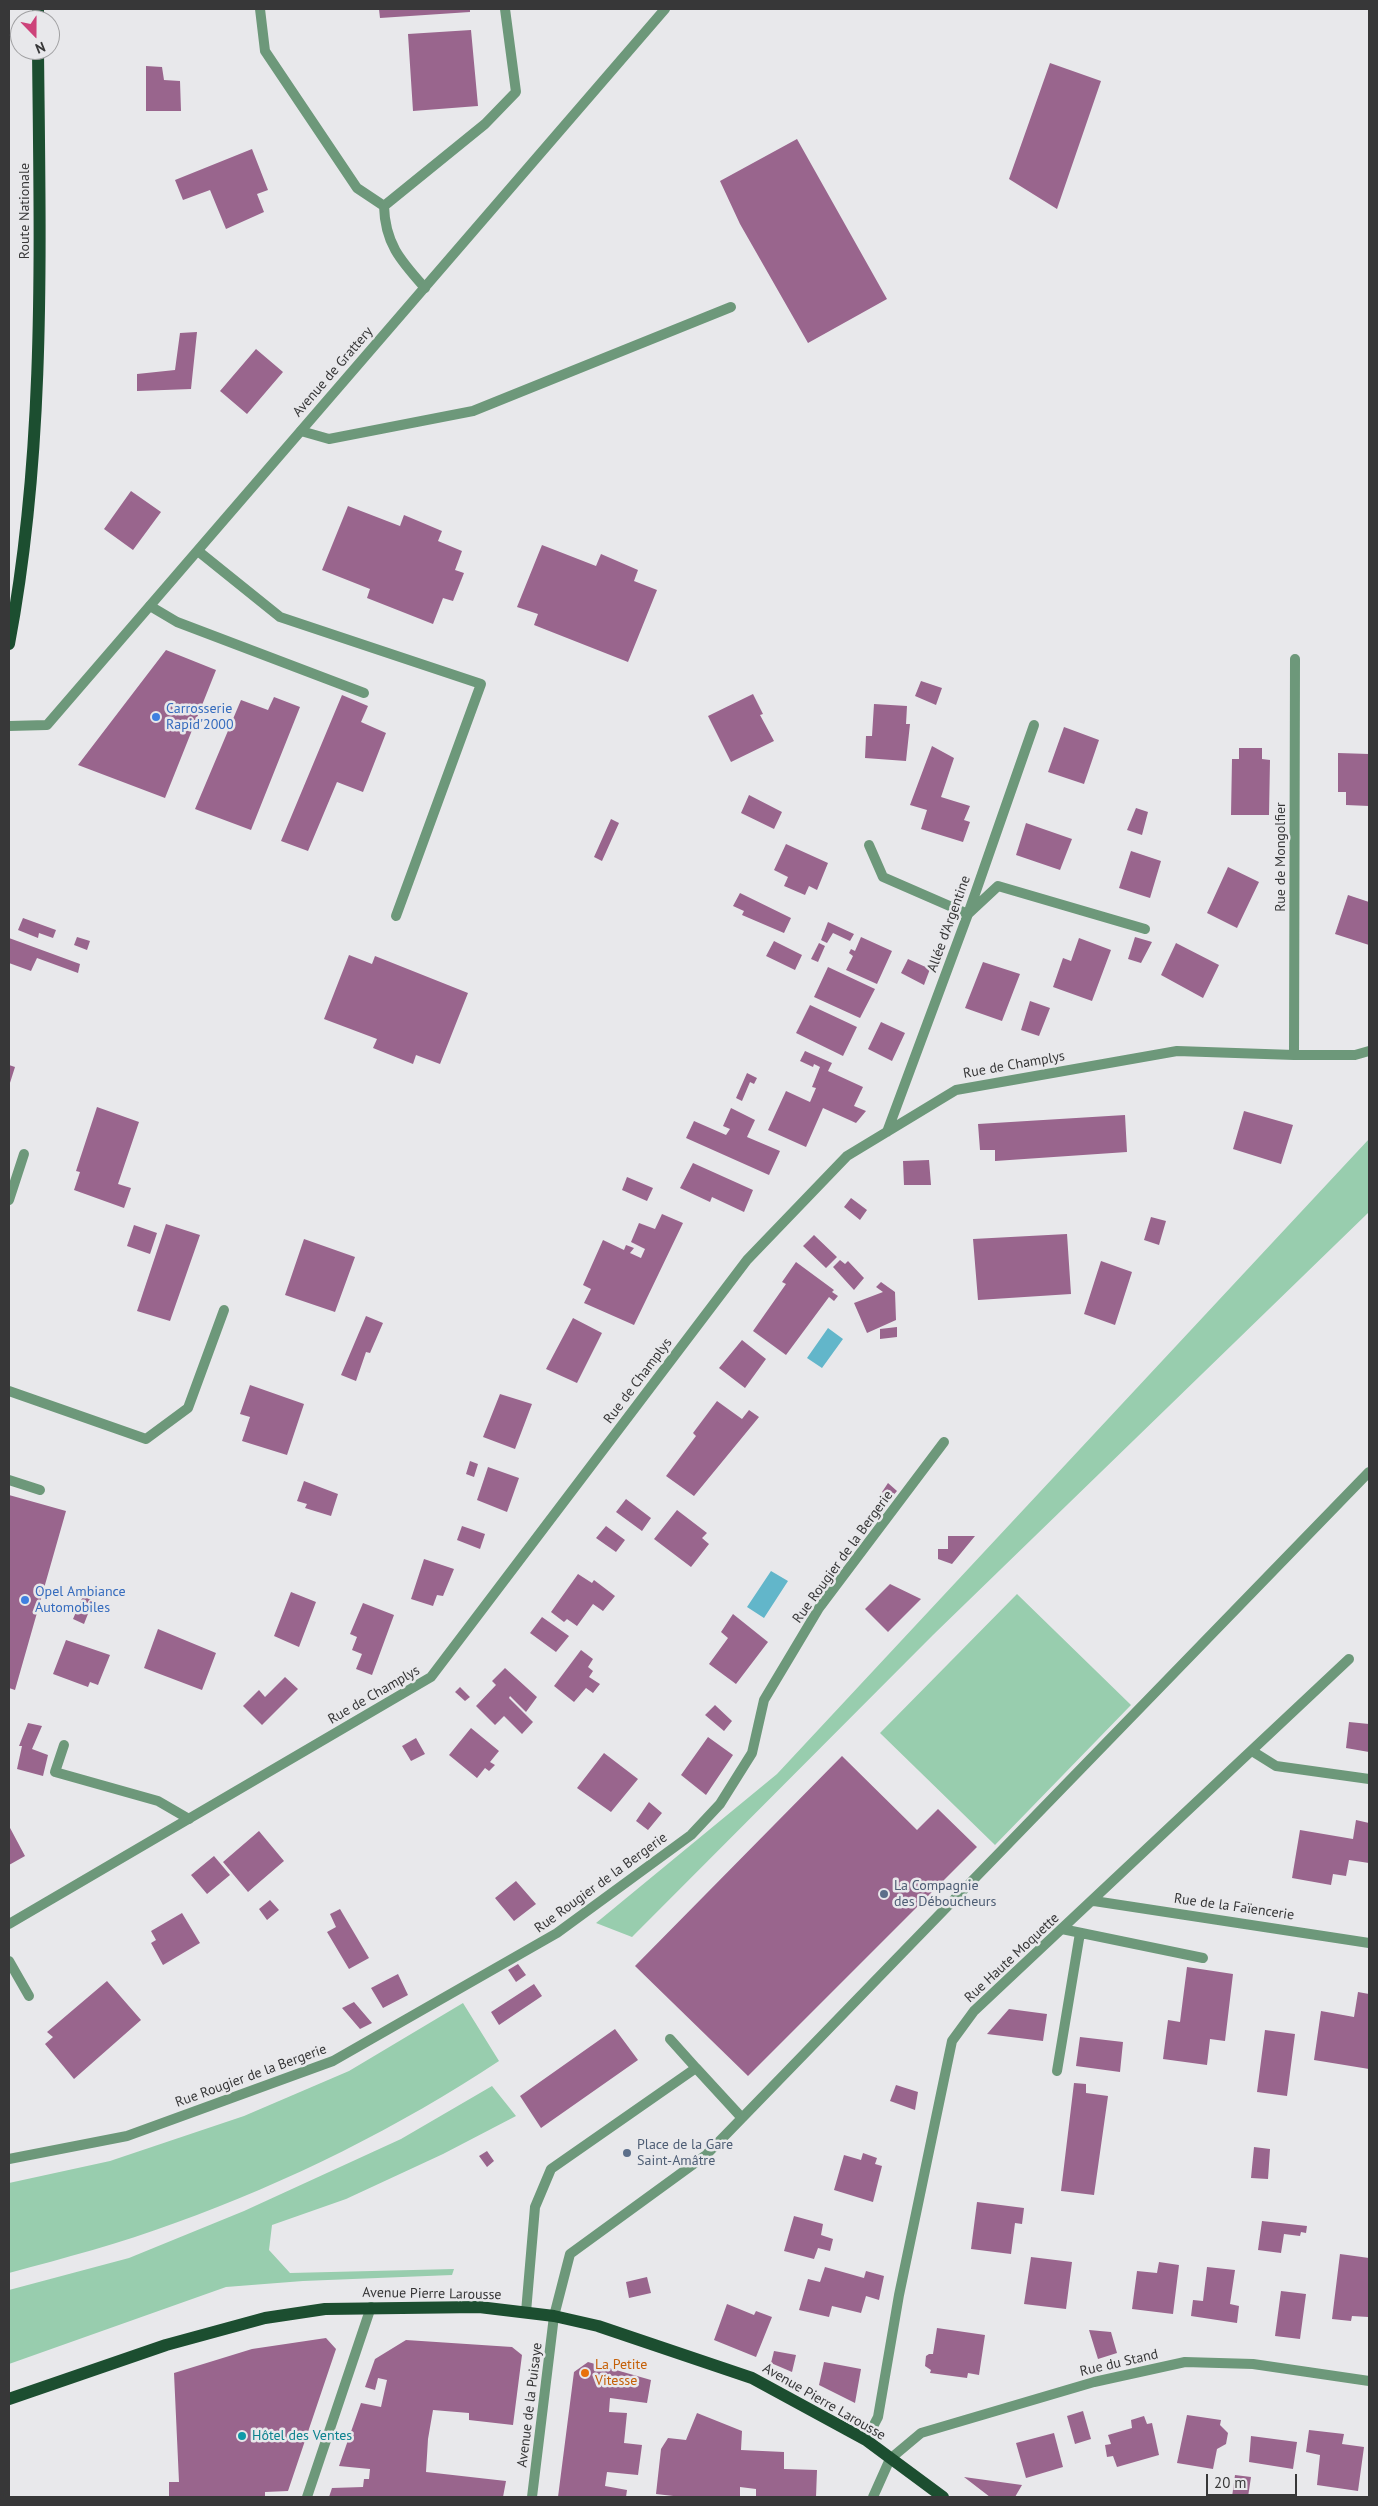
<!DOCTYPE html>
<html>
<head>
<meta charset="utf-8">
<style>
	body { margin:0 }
	#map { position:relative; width:1378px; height:2506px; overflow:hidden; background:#e8e8eb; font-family:"PT Sans",sans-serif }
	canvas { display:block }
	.frame { position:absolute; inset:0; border:10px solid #373738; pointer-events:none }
	.north { position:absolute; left:10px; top:10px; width:50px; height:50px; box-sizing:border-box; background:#e8e8eb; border:1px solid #a1a1a3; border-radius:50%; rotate:158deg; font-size:14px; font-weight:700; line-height:20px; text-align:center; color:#373738 }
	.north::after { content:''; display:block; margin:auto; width:18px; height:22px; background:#cd437a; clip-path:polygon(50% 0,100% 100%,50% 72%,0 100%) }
	.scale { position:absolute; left:1206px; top:2474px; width:91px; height:22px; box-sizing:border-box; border:2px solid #373738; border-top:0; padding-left:6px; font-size:15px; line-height:18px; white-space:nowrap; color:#373738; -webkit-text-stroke:4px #e8e8eb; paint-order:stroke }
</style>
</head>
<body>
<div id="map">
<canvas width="1378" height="2506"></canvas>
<div class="frame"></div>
<div class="north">N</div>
<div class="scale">20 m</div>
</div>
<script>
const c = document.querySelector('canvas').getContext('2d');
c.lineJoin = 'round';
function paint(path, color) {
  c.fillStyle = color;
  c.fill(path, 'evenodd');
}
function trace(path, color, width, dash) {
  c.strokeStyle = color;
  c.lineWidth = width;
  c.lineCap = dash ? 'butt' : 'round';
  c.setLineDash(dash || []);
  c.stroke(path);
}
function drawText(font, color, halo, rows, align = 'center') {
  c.font = font + ' "PT Sans",sans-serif';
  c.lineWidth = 5;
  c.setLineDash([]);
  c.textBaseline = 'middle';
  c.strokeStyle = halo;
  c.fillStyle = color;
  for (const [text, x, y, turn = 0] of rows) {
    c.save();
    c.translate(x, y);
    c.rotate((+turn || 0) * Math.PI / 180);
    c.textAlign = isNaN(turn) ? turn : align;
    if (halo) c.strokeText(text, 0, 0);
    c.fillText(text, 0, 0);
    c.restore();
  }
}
const green = new Path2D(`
	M1369,1139V1212L933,1635L632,1937L596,1923L777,1774Z
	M1017,1594L1131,1705L995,1845L880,1733Z
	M463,2003L499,2061C399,2127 289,2182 175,2223C121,2243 65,2258 9,2273V2183L110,2161L244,2116L349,2071Z
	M492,2086L516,2116L443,2154L346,2199L272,2225L269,2250L290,2273L454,2269L452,2275L303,2281L226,2287L9,2364V2290L129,2258L244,2211L401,2139Z`);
const water = new Path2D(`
	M828,1328L843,1339L822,1368L807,1358Z
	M771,1571L788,1581L764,1618L747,1607Z`);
const building = new Path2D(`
	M379,9H470V12L380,18Z
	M471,30L478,106L413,111L408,34Z
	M1050,63L1101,81L1057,209L1009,179Z
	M146,66L162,67L164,80L180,81L181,111H146Z
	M797,139L887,299L808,343L740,224L720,181Z
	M252,149L268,190L257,194L264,212L226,229L210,190L183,200L175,180Z
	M197,332L191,389L137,391V374L175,370L180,333Z
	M256,349L283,372L247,414L220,391Z
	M131,491L161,512L133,550L104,529Z
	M348,506L400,526L404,515L442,531L438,541L462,551L455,570L464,573L453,601L443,598L433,624L367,598L370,589L322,570Z
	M542,545L596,566L601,554L638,570L634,581L657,590L628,662L534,625L538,614L517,607Z
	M166,650L216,670L165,798L78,765Z
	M921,681L942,688L936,705L915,696Z
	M753,694L763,714L760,715L774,741L731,762L708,716Z
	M342,695L368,706L361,722L386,733L363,792L337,782L308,851L281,841Z
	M274,697L300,707L251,830L195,809L241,700L268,710Z
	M874,704L907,706L906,724H910L906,761L865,758L866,736H872Z
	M1064,727L1099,740L1084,784L1048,772Z
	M932,746L954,758L941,797L970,806L964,820L970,822L963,842L921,829L927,810L910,805Z
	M1239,748H1262V759L1270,760L1269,815H1231L1232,759H1239Z
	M1338,753L1369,754V806L1346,805V792H1338Z
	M749,795L782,812L774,829L741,813Z
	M1136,808L1148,812L1142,835L1127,830Z
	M611,819L619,823L602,861L594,857Z
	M1026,823L1072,839L1060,870L1016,855Z
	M786,844L828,863L817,890L809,886L805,895L784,886L788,877L774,870Z
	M1131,851L1161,861L1150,898L1119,888Z
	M1228,867L1259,882L1237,928L1207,913Z
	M740,893L791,918L784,933L742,915L744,911L733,906Z
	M1348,895L1369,902V945L1335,934Z
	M23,918L56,930L53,938L39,933L38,938L18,930Z
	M828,922L854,934L850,941L833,933L827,943L821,940Z
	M77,937L90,941L87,950L74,945Z
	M861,937L892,951L877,984L846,970L853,956L849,953L851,949L855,951Z
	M1135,937L1152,942L1141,963L1128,959Z
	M9,938L80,964L78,973L37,958L31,971L9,963Z
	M1079,938L1111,950L1092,1001L1053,987L1063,958L1071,961Z
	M774,941L802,955L795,970L766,956Z
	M819,943L825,946L818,962L811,959Z
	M1176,943L1219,965L1203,998L1161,975Z
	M349,955L372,964L375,956L468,993L440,1064L416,1055L413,1064L373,1048L377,1039L324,1019Z
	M908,959L930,969L924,985L901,973Z
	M983,962L1020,974L1002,1021L965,1008Z
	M828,967L875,989L860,1018L814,997Z
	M1030,1001L1050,1008L1039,1036L1021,1030Z
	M810,1005L857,1027L843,1056L796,1033Z
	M881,1022L905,1033L892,1061L868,1049Z
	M805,1051L832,1063L828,1071L863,1087L854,1106L866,1111L856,1123L823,1108L806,1147L768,1130L786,1091L810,1102L816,1088L812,1087L820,1067L814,1064L813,1067L800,1061Z
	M9,1065L15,1067L9,1086Z
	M747,1073L757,1078L754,1084L750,1082L742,1101L736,1098Z
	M97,1107L139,1122L118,1184L131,1188L124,1208L74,1190L80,1172L76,1171Z
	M731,1108L755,1120L747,1137L780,1151L769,1175L686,1138L694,1121L726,1135L730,1129L723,1126Z
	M1244,1111L1293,1125L1281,1164L1233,1149Z
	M1125,1115L1127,1152L995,1161V1150H980L978,1124Z
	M929,1160L931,1185H904L903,1161Z
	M693,1163L753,1190L744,1212L712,1197L710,1202L680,1188Z
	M627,1177L653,1188L647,1201L622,1190Z
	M851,1198L867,1210L860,1220L844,1207Z
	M662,1214L683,1223L634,1325L584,1303L591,1289L583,1285L603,1240L624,1250L626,1245L634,1248L630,1253L641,1258L645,1249L631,1242L639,1223L655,1229Z
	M1151,1217L1166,1221L1159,1245L1144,1240Z
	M166,1224L200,1235L170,1321L137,1311Z
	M134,1225L157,1233L150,1254L127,1246Z
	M1067,1234L1071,1294L978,1300L973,1239Z
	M814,1235L837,1257L826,1268L803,1246Z
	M304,1239L355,1257L335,1312L285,1295Z
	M840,1260L845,1264L848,1261L864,1278L854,1290L833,1267Z
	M1101,1261L1132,1272L1115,1325L1084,1314Z
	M796,1262L834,1290L832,1292L838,1296L834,1301L829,1297L786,1355L753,1331L786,1284L782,1282Z
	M881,1282L895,1292L896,1320L867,1333L854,1303L883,1292L876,1287Z
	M366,1316L383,1323L370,1353L366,1352L356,1381L341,1375Z
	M573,1318L602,1333L577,1383L546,1369Z
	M897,1327V1337L880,1339V1329Z
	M742,1340L766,1359L745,1388L719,1368Z
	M250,1385L304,1404L287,1455L242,1441L250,1417L240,1414Z
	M500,1394L532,1404L515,1449L483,1437Z
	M717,1401L742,1419L749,1410L759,1417L694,1496L666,1476L696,1436L693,1433Z
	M470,1461L478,1464L474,1477L466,1474Z
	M488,1467L519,1478L507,1512L477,1500Z
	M304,1481L338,1494L331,1516L305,1508L307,1504L297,1501Z
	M888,1483L897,1491L891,1498L882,1492Z
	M9,1495L66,1511L15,1690L9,1688Z
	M626,1499L651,1518L642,1531L616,1512Z
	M677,1510L707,1533L702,1538L709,1544L691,1567L654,1539Z
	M462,1526L485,1534L480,1549L457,1540Z
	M606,1526L625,1540L616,1552L596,1538Z
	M948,1536H975L952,1564L938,1559V1549H948Z
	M424,1559L454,1569L443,1596L437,1595L433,1606L411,1599Z
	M578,1574L592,1583L594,1580L615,1596L603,1611L593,1604L577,1626L567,1619L564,1622L551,1612Z
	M890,1584L921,1599L888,1632L865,1609Z
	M291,1592L316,1602L299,1647L274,1636Z
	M83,1596L93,1601L84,1624L73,1619Z
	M363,1603L394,1615L372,1675L356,1669L362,1654L352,1650L357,1637L350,1634Z
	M733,1614L768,1642L736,1684L709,1664L728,1638L721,1632Z
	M542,1617L569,1636L556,1652L530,1633Z
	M158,1629L216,1653L202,1690L144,1668Z
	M66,1640L110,1655L98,1685L90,1682L88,1687L53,1674Z
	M581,1650L593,1659L588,1667L593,1671L589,1677L600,1684L593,1693L586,1688L574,1702L554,1686Z
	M505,1668L537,1697L526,1712L510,1696L509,1698L533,1722L522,1734L504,1716L495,1725L476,1706L496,1685L492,1681Z
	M285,1677L298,1689L262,1725L243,1706L259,1690L265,1697Z
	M460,1687L470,1697L465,1701L455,1692Z
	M715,1705L732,1721L724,1731L705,1715Z
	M1349,1722L1369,1724V1752L1346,1748Z
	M28,1723L42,1726L32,1749L48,1755L43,1776L17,1769L22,1746H19Z
	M471,1728L499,1751L490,1762L495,1765L489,1771L485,1768L477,1778L449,1755Z
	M708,1737L733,1755L706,1795L681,1775Z
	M416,1738L425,1754L411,1761L402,1746Z
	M604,1753L638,1779L611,1812L577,1788Z
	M842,1756L917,1830L938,1809L977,1847L748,2076L635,1966Z
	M649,1802L662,1813L648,1830L636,1821Z
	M1356,1820L1369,1823V1863L1349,1860L1346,1876L1333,1874L1331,1885L1292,1878L1300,1830L1353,1839Z
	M9,1826L25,1856L9,1865Z
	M259,1831L284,1861L248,1892L223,1862Z
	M214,1856L230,1875L207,1894L191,1875Z
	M516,1881L536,1904L514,1921L495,1898Z
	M270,1900L279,1910L267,1920L259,1909Z
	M340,1909L369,1958L349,1969L327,1932L336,1927L330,1914Z
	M182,1913L200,1943L163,1965L151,1943L156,1940L151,1931Z
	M518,1964L526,1975L516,1982L508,1970Z
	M1187,1967L1233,1974L1225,2041L1210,2039L1207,2065L1163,2059L1168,2020L1180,2022Z
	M398,1974L408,1995L383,2008L371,1988Z
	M107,1981L141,2020L74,2079L45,2044L53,2037L47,2032Z
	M534,1984L542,1996L499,2025L491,2012Z
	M1358,1992L1369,1994V2069L1314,2060L1321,2011L1354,2017Z
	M354,2002L372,2023L360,2029L342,2008Z
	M1009,2009L1047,2014L1043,2041L987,2034Z
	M615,2029L638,2060L541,2128L520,2096Z
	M1265,2030L1295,2034L1287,2096L1257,2092Z
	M1080,2037L1123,2042L1120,2072L1076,2066Z
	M1074,2083L1086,2084V2093L1108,2096L1094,2195L1061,2191Z
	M896,2085L918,2092L915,2110L890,2101Z
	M1254,2147L1270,2149L1268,2179L1251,2178Z
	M487,2151L494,2161L487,2167L479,2156Z
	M863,2153L877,2158L875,2164L882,2166L873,2202L834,2190L844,2155L861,2160Z
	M977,2202L1024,2208L1022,2224L1015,2223L1011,2254L971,2249Z
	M794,2216L823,2224L821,2235L833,2239L830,2251L818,2248L814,2259L784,2251Z
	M1262,2221L1307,2226L1306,2233L1301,2232L1300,2236L1284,2234L1281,2253L1258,2250Z
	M1340,2254L1369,2258L1368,2317L1352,2316L1351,2321L1332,2319Z
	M1031,2257L1072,2262L1066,2309L1024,2304Z
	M1159,2262L1179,2265L1173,2314L1132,2309L1137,2271L1157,2273Z
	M825,2267L864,2278L866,2271L884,2276L879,2300L866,2296L861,2313L832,2306L829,2317L799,2310L808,2279L820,2282Z
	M1207,2267L1235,2270L1230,2304L1239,2306L1237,2323L1191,2316L1193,2300L1203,2301Z
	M647,2277L651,2293L629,2298L626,2282Z
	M1281,2291L1306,2294L1300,2339L1275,2336Z
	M727,2304L754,2315L756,2311L772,2317L756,2357L714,2340Z
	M937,2328L985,2335L979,2375L968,2373L967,2378L930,2373L931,2370L925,2366L926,2356L929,2354H933Z
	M1089,2330L1111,2332L1117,2353L1098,2359Z
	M326,2338L336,2349L288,2491L265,2492V2497H169V2482H179L174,2373L252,2349Z
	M406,2340L512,2347L522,2355L513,2425L469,2420V2413L433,2410L428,2439L426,2472L506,2481L503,2497H329L332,2488L363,2487L364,2479H369L370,2469L339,2466L361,2403L381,2407L387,2380L378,2378L375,2390L365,2387L375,2359Z
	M774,2351L796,2355L792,2372L771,2363Z
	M588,2362L651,2380L647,2403L610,2398L609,2412L627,2413L624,2443L642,2445L638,2475L607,2472L605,2486L627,2490L626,2497H558L574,2372Z
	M824,2362L861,2369L855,2403L819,2385Z
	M1083,2411L1091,2439L1075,2444L1067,2416Z
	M697,2413L742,2431L741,2450L784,2452V2469L817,2470L816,2497H756V2489L740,2487V2497H682L656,2494L661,2449L668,2438L686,2440Z
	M1187,2415L1221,2420L1220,2425L1228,2433L1226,2444L1217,2449L1213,2469L1177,2463Z
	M1144,2416L1147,2424L1152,2423L1159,2455L1117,2467L1113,2456L1107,2457L1105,2445L1111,2444L1108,2435L1132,2428L1131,2420Z
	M1309,2430L1344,2434L1342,2444L1364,2447L1358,2491L1317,2485L1320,2455L1306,2452Z
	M1054,2433L1063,2467L1026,2478L1016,2443Z
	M1251,2436L1297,2442L1293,2469L1249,2462Z
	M1235,2475L1251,2477L1248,2497H1232Z
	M964,2477L1022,2485L1015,2497H990Z`);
const service = new Path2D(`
	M260,9L265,51L357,188L384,206L485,124L516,92L505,9
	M384,206C385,244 401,261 425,288
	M301,431L329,439L473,411L731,307
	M198,551L280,617L481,684L396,916
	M150,606L177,622L364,693
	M869,845L883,877L968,914
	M9,1480L40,1490
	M64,1745L55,1772L158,1801L189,1819
	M1252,1751L1276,1766L1369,1779
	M1062,1929L1203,1958
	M9,1961L29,1996
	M670,2039L696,2068
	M1057,2071L1080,1933
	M742,2118L1369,1472
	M526,2312L535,2207L551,2169L696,2068L742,2118L706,2155L570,2254L554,2316`);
const minor = new Path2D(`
	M9,726L47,725L665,9
	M969,913L998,886L1145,929
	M1294,1055L1295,659
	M887,1132L968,914L1034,725
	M9,1200L24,1154
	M9,1391L146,1439L188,1408L224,1310
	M1094,1901L1369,1943
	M9,1924L431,1677L747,1260L847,1156L956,1090L1177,1051L1294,1055H1355L1369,1051
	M9,2159L127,2136L333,2061L557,1933L691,1835L720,1804L752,1753L764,1700L819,1608L944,1442
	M866,2440L878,2417L899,2295L952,2041L974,2011L1349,1659
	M307,2497L371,2307
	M532,2497L554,2316
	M873,2497L890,2459L921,2433L1094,2382L1185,2362L1253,2364L1369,2381`);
const primary = new Path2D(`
	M38,9V20
	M9,644C46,448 40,249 38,50
	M9,2399L166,2345L265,2318L325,2309L479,2307L554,2316L598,2326L752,2378L866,2440L943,2497`);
const markers = [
	[156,717,5,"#3f7fe0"],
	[25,1600,5,"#3f7fe0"],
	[884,1894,5,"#5c6f8a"],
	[627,2153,5,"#5c6f8a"],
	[585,2373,5,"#e8710a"],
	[242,2436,5,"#0f9aa8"]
];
const streetNames = [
	["Route Nationale",25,211,-90],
	["Avenue de Grattery",333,372,-49],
	["Rue de Mongolfier",1281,857,-90],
	["Allée d'Argentine",949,924,-70],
	["Rue de Champlys",1014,1065,-10],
	["Rue de Champlys",638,1381,-53],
	["Rue Rougier de la Bergerie",843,1557,-54],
	["Rue de Champlys",374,1695,-30],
	["Rue Rougier de la Bergerie",601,1883,-36],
	["Rue de la Faïencerie",1234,1907,8],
	["Rue Haute Moquette",1012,1958,-43],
	["Rue Rougier de la Bergerie",251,2076,-20],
	["Avenue Pierre Larousse",432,2294,1],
	["Rue du Stand",1119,2363,-13],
	["Avenue Pierre Larousse",824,2402,30],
	["Avenue de la Puisaye",530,2405,-83]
];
const shopNames = [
	["Carrosserie",166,709],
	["Rapid'2000",166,725],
	["Opel Ambiance",35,1592],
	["Automobiles",35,1608]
];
const serviceNames = [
	["La Compagnie",894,1886],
	["des Déboucheurs",894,1902],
	["Place de la Gare",637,2145],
	["Saint-Amâtre",637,2161]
];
const foodNames = [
	["La Petite",595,2365],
	["Vitesse",595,2381]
];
const cultureNames = [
	["Hôtel des Ventes",252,2436]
];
paint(green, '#98cdae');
paint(water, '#62b6ca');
paint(building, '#99658d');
trace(service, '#6d987a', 10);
trace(minor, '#6d987a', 10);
trace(primary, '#1c4e30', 12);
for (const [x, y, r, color] of markers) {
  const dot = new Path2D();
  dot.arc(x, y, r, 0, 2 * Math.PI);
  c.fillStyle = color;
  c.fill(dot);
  trace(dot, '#e8e8eb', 2);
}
drawText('14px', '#373738', '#e8e8eb', streetNames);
drawText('14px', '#366cbe', '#e8e8eb', shopNames, 'left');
drawText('14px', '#4e5e75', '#e8e8eb', serviceNames, 'left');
drawText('14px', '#c56008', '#e8e8eb', foodNames, 'left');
drawText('14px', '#0d838f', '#e8e8eb', cultureNames, 'left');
</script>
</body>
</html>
